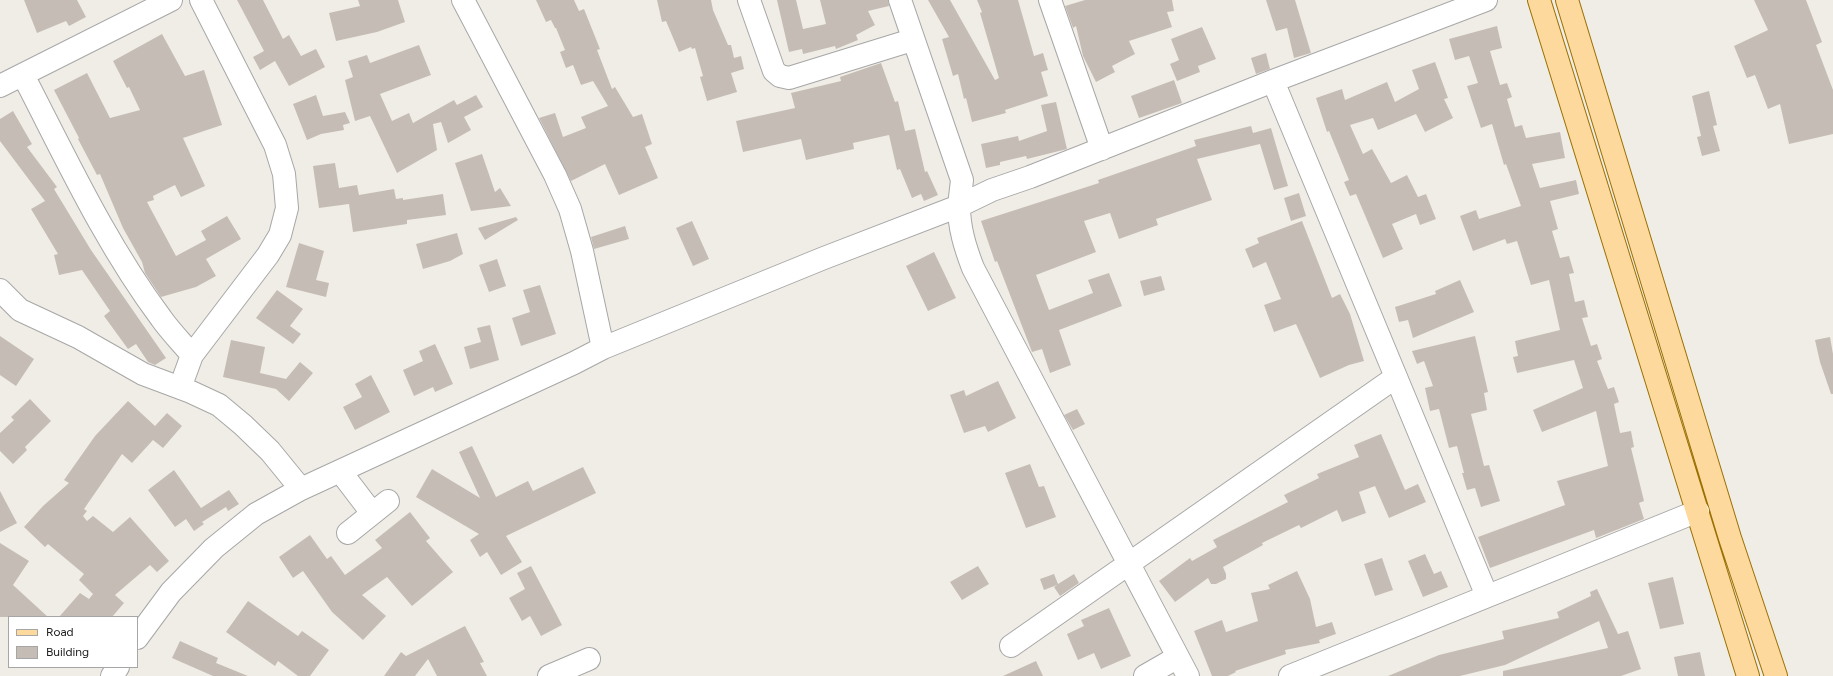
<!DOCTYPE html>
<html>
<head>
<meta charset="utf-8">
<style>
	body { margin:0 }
	#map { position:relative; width:1833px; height:676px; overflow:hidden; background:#f0ede6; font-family:Figtree,sans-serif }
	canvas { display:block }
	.legend { position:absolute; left:8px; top:616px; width:130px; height:52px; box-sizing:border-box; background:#fff; border:1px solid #a6a6a6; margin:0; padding:5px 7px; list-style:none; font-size:12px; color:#202020 }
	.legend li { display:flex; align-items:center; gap:8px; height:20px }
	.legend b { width:20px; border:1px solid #a6a6a6 }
</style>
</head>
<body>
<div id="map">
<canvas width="1833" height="676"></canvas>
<ul class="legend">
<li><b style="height:5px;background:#fdd99e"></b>Road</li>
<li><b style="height:11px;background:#c5bdb5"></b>Building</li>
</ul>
</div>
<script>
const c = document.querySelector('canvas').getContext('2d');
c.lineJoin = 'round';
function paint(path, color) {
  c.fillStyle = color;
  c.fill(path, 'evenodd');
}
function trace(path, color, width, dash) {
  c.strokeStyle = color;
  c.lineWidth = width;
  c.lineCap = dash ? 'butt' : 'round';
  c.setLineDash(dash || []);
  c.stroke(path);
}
const building = new Path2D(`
	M24,0H77L86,17L69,26L66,21L37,33Z
	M237,0H263L283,39L289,35L301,56L316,49L325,67L289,86L275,61L260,70L253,57L264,51Z
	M358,0H398L405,22L377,32L336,41L329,13L360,6Z
	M536,0H574L579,11L584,9L600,49L597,50L612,89L615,87L633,117L642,114L652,144L645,147L658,178L619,195L605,164L571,181L539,118L555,113L563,137L586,128L581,117L608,106L593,81L581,85L573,65L566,68L560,52L565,50L556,28H555L551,20L546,22Z
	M657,0H711L713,10L728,45H731L734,58L741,56L744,69L731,73L737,92L707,101L700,77L703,76L695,48L692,49L691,47L679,52L666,21L662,22Z
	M777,0H796L803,29L826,24L820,0H888L889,6L868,11L875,25L856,35L858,40L836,49L835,46L803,54L802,49L789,52Z
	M928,0H950L995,80L999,78L980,13L982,12L977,0H1018L1034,56L1043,53L1048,70L1041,72L1048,96L1005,110L1006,113L972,122L966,98L964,99L958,74L953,76L942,39L949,37Z
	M1085,0H1172L1174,11L1167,12L1172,27L1129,41L1135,54L1112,66L1115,72L1096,82L1083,56L1076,26L1073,28L1065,6Z
	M1266,0H1295L1311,53L1294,58L1287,28L1276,31Z
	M1754,0H1806L1822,42L1816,45L1833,90V134L1789,144L1780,104L1768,109L1755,75L1747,78L1734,46L1768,30Z
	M1497,26L1502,48L1490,51L1500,85L1507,83L1512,97L1507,99L1515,127L1522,125L1526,138L1560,132L1565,158L1532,164L1540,188L1576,180L1579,194L1550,201L1558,229L1552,231L1560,258L1569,256L1574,273L1569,274L1575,302L1584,300L1588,317L1582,318L1591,346L1597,344L1602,359L1597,361L1608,389L1614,387L1619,402L1614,404L1620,433L1631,431L1634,447L1631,448L1644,501L1639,503L1644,519L1596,538L1594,530L1490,568L1478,537L1565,505L1557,481L1608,466L1596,411L1542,432L1533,410L1583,388L1574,360L1517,373L1513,357L1518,356L1515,341L1560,330L1549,280L1531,285L1517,241L1507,244L1505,239L1473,251L1460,216L1476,210L1479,219L1521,206L1506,164L1504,165L1492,124L1481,128L1467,86L1478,83L1469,56L1455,60L1449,39Z
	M1202,27L1216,59L1198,66L1200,72L1177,81L1170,64L1179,60L1171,39Z
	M162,34L185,76L204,70L222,125L183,138L205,186L181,197L175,185L153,196L154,200L147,202L176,256L206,240L201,231L227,216L241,239L206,259L216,276L196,287L161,297L145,273L142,262L123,228L100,174L97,175L78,139L79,138L54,90L87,73L110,118L140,110L129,87L127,88L113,61Z
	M419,45L431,75L380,94L392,121L409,113L413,123L454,100L457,105L476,95L483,107L464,117L471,130L448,143L441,122L433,124L437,150L397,173L370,116L355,121L345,80L353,77L348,61L367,55L370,63Z
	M1266,53L1270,69L1256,74L1251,58Z
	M1435,62L1448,98L1444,99L1453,118L1425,132L1416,114L1378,130L1373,118L1350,125L1363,154L1372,149L1391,183L1407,175L1418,197L1426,194L1436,219L1420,225L1416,214L1392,224L1403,249L1383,258L1356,194L1350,196L1344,182L1349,180L1329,131L1327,132L1316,98L1342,89L1345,100L1387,82L1395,102L1419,89L1412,70Z
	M881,63L895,102L898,101L905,131L915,129L925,172L927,171L938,195L924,201L921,194L912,198L900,169L897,170L889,135L853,143L854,149L806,160L801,139L743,152L736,121L795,108L791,93L841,81L840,77Z
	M1174,80L1182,103L1139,118L1131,96Z
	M1709,91L1717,125L1713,126L1720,151L1702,156L1697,137L1701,136L1692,96Z
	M316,95L323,116L345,112L350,123L343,125L344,130L321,134L307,140L293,104Z
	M1056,102L1067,149L1027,159L1026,156L1000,162V165L986,168L981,144L1018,136L1019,141L1047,131L1041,105Z
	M13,111L32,144L27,147L57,187L54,189L91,250L166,358L155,365L148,362L136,344L128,349L104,316L110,311L82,270L59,275L54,255L58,254L31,209L45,201L0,141V119Z
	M1251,126L1253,133L1271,128L1288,186L1274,190L1260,144L1197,159L1212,200L1156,219L1158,225L1119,239L1110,213L1084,221L1096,252L1036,275L1049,310L1093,293L1088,280L1109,273L1122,306L1059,330L1071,365L1050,373L1042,349L1032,352L997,261L995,262L981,221L1099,183L1098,180L1196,146L1194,140Z
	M482,154L495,192L500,188L511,206L471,211L455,163Z
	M335,163L339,188L357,185L359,195L394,189L396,199L403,198V200L443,194L446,215L407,220V224L353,232L349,204L319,208L313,166Z
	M1299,193L1306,216L1291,221L1284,198Z
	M516,217L518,220L485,240L478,228Z
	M692,221L709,259L693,266L676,228Z
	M1302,221L1332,298L1340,294L1350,314L1364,361L1349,365L1320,378L1296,324L1274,332L1264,305L1281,299L1266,262L1253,268L1245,249L1259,243L1257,238Z
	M625,226L629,239L594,249L591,237Z
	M457,233L463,254L450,261L423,269L416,244Z
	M299,243L324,251L316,280L329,283L326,297L286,287Z
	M934,252L956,298L928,311L906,266Z
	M497,259L506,286L489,292L479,265Z
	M1161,276L1165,290L1144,296L1140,281Z
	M1460,280L1474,312L1413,338L1408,320L1399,322L1395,307L1436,294L1435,291Z
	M540,285L556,334L521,346L512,318L530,312L523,290Z
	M277,290L303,309L290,326L301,334L293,344L256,318Z
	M490,325L499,360L470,369L464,347L481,342L477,328Z
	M0,336L34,359L16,386L0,375Z
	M1475,336L1488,392L1484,393L1487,410L1471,414L1484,466L1489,465L1500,501L1481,507L1475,488L1467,490L1462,473H1464L1457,446L1449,448L1439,409L1430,411L1425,388L1433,386L1424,361L1417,364L1412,351Z
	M1830,337L1833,354V394H1831L1820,362L1815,340Z
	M231,340L265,347L260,373L286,379L300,362L313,373L289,401L276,389L223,377Z
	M435,344L453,384L435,392L433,387L414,396L403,370L423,361L419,351Z
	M371,375L390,412L355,430L343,407L362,397L355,384Z
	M998,381L1016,418L988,432L985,426L964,433L950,395L964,390L966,396Z
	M30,399L51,421L25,447L27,450L13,464L0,451V433L14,420L11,417Z
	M128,401L155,426L167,413L182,426L163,448L153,440L132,463L122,454L84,509L87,511L83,516L87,521L93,516L113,532L130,517L169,561L157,572L150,565L115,595L124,603L112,617H59L80,593L89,599L93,594L79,580L84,574L48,544L45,547L24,527L43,506L69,483L64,480L95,436Z
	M1077,409L1085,424L1073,430L1064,415Z
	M1381,434L1405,490L1418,484L1426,502L1389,518L1375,486L1359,492L1366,513L1342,522L1337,510L1301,528L1299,525L1262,543L1263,545L1223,567L1226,574V579L1216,584H1211L1208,578L1175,602L1159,581L1190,558L1192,561L1217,547L1213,540L1288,502L1284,495L1319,478L1317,474L1359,457L1354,445Z
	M472,446L496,497L528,481L533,491L583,467L596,493L506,536L522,562L501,575L487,552L480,557L470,540L479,534L416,497L432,469L480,498L459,452Z
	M1030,464L1039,487L1044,486L1056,517L1026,528L1005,473Z
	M174,470L201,508L229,490L239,504L228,511L226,507L202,522L204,524L194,531L186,519L175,527L148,490Z
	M0,491L17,523L0,532Z
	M410,512L430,538L426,541L453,572L412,606L387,577L362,595L386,616L363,640L332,612L303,571L293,578L279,557L310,535L327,559L331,556L345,575L382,548L375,540Z
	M0,543L29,561L13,585L48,617H0Z
	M1425,554L1434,574L1441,571L1448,587L1423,597L1408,561Z
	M1382,558L1393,590L1375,596L1364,564Z
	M531,566L562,625L541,636L530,616L522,621L509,598L525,589L517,573Z
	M978,566L989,584L962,600L950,582Z
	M1297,571L1310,599L1316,627L1332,622L1336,634L1319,640L1320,643L1285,650L1286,654L1235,671L1236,672L1228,676H1212L1194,631L1222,620L1226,632L1258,621L1251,593L1270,589L1268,585Z
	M1054,574L1058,584L1074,574L1079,583L1060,596L1054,587L1057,585L1044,590L1040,579Z
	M1673,577L1684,624L1660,629L1648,583Z
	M1597,589L1618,634L1628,631L1641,669L1621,676H1503V671L1608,648L1599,621L1505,665L1460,676H1388L1439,655L1504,639L1502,631L1559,618L1557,612L1591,596L1590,592Z
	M248,601L298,636L302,631L329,650L310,676H298L278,661L275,666L226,632Z
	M1109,608L1131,656L1101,669L1094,653L1078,660L1067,634L1084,626L1081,620Z
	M465,626L484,662L480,663L487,676H437L428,659L415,676H384L401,652L406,656Z
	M180,641L218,658L216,663L248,676H213L172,658Z
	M1700,652L1705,676H1678L1674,657Z
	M1036,661L1043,676H1003Z`);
const minor = new Path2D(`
	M749,0L774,71L780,76L789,78L912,40
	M900,0L962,180L959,206L992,190L1030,177L1273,81L1486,0
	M1050,0L1102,149
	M23,75C66,158 105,243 161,318C170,331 182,343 192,355
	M1273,81L1487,596
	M0,86L171,0
	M0,290L20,310L78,337L143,374L191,392L219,405L243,425L270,451L301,489
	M603,348L824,258L959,206C959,228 965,247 973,268L1188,676
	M180,388L192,355L268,255L280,235L287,208L284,174L275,145L201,0
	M340,471L372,513
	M348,533L388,501
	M137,638L171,592L214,548L256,514L301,489L574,363L603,348L582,251L570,209L555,175L463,0
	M1011,646L1396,377
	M112,676L118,667
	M549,676L589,659
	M1145,676L1178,657
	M1290,676L1698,511`);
const major = new Path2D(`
	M1539,0L1748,676
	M1567,0L1730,538L1776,676`);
paint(building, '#c5bdb5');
trace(minor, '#a7a7a7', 24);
trace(major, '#9b7000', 24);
trace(minor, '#fff', 22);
trace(major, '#fdd99e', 22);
</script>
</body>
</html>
